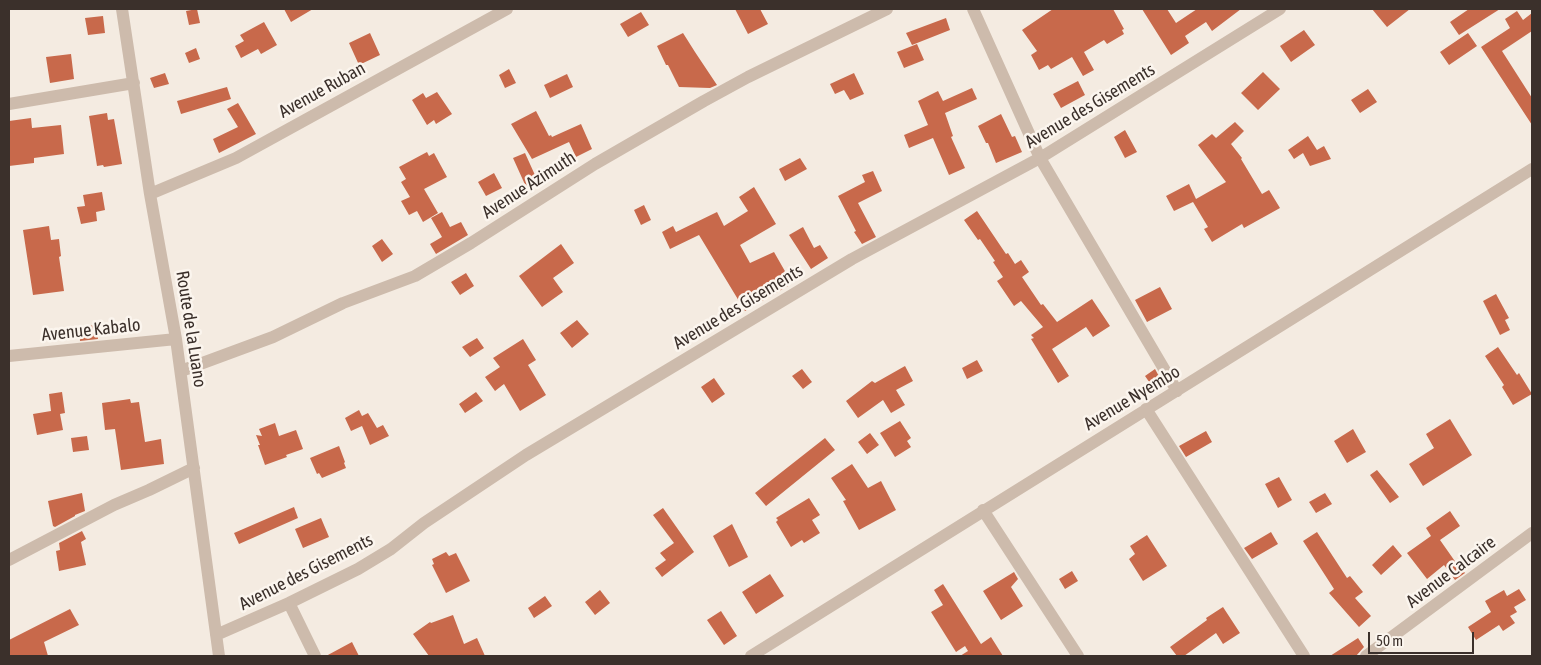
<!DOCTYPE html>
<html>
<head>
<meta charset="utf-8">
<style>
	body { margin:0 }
	#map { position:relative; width:1541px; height:665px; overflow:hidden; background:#f4ebe1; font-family:"Asap Condensed",sans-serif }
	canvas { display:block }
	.frame { position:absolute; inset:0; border:10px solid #3b302b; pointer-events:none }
	.scale { position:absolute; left:1368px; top:632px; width:106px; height:22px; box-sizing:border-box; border:2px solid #3b302b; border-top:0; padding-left:6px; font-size:15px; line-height:18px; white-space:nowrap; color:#3b302b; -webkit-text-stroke:4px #fbf5ee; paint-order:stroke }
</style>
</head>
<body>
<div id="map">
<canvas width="1541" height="665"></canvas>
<div class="frame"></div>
<div class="scale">50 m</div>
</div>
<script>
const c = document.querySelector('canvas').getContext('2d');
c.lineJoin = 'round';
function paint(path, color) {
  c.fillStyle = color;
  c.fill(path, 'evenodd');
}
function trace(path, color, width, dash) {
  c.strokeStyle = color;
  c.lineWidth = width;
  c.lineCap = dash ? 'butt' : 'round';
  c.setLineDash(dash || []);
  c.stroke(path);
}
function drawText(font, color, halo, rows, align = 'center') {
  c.font = font + ' "Asap Condensed",sans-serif';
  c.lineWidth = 5;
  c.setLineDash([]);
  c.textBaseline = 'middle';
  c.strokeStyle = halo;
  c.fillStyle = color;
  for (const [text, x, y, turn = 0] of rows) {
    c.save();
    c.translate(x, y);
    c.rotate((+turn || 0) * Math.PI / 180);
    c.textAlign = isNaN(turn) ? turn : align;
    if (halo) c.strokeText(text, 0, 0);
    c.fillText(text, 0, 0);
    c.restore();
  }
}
const building = new Path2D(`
	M197,9L200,23L189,25L186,11Z
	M284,9H313L291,22Z
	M735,9H760L768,24L748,34Z
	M1053,9H1113L1124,29L1122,30L1124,34L1107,44L1104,40L1084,52L1094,70L1083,76L1072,57L1051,69L1048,65L1039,70L1031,55L1037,51L1022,30Z
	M1142,9H1167L1176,23L1197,9H1241L1212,31L1206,22L1185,36L1189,43L1171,55Z
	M1372,9H1410L1387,27Z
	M1469,9H1500L1459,35L1450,22Z
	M1517,11L1523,20L1532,13V31L1502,51L1532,98V125L1481,47L1510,28L1505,19Z
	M641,12L649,25L628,37L620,24Z
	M103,16L105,33L88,35L85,18Z
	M946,18L950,30L912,45L906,33Z
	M264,22L277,45L261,54L258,49L241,58L235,46L244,41L240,35Z
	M1304,30L1315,45L1291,62L1280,46Z
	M370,33L380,55L359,65L349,43Z
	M683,33L695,52L717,85L710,88L679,87L668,65H666L657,46Z
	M1468,33L1477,46L1449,65L1440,52Z
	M917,44L924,60L904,68L897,52Z
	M196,48L200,59L189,63L185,53Z
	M71,54L74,79L50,83L46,57Z
	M509,69L516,83L505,88L499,75Z
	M1263,72L1280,89L1258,110L1241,93Z
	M165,73L169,84L154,88L150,78Z
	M854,73L864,94L850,100L844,90L835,94L830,84Z
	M567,74L573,87L550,98L544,85Z
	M1078,81L1085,95L1061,108L1053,94Z
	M227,87L231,99L181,114L177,101Z
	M972,88L977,99L945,113L953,136L951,137L965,168L949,175L933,138L909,148L904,135L928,125L918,101L938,91L943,101Z
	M1368,89L1377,102L1360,113L1351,100Z
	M437,92L452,114L436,124L434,120L427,125L412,100L423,93L426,98Z
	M238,103L256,134L219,153L213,139L238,127L227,109Z
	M536,111L549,136L551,135L552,137L581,124L592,149L576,157L569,142L532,159L511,124Z
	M107,113L108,120L114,119L122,164L104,167L103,165L97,166L89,116Z
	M1001,114L1012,137L1015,136L1022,152L996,163L988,143H986L978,126Z
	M31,118L32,128L61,125L64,154L34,158V163L9,166V121Z
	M1235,122L1244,131L1231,144L1242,158L1241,159L1262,194L1269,190L1280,208L1244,228L1242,224L1212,242L1204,229L1208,227L1193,202L1174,211L1166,196L1189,184L1196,199L1226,182L1198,145L1212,134L1216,138Z
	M1125,130L1137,152L1125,158L1114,137Z
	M1308,136L1317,150L1324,146L1331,159L1310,166L1303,153L1294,159L1288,150Z
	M427,152L429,156L434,153L447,177L424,189L438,213L423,222L417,211L409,215L401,201L410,197L401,182L406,179L399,167Z
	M525,153L539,184L527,189L513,158Z
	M800,158L807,169L785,181L779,169Z
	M873,171L882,191L858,203L876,237L862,244L854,232L856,231L838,196L865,182L862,175Z
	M494,173L502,188L486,196L478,182Z
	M754,187L776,224L740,245L750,263L774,252L786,273L782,275L788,286L745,311L699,235L670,249L662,232L673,226L676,232L717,212L724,226L748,211L739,197Z
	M102,192L105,210L96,212L97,221L81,224L77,207L85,206L83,195Z
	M644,205L651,220L641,225L634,210Z
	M977,211L1006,254L1008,253L1015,264L1021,260L1029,272L1022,277L1041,305L1043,304L1057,322L1092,299L1110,326L1093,337L1086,327L1052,349L1069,376L1058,383L1031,339L1034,338L1031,335L1043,327L1021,301L1014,306L997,281L1003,277L993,262L995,261L980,239L978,240L964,220Z
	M442,212L450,227L461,222L468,235L436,254L430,244L442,237L431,218Z
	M49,226L51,240L59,239L61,256L59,257L64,291L33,295L23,230Z
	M803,227L814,248L820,245L828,258L811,269L789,235Z
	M382,239L393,254L382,262L372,246Z
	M561,244L574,263L553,278L563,292L542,307L519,276Z
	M466,273L474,286L460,295L451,282Z
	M1160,287L1172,309L1147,322L1135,300Z
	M1496,294L1509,318L1505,320L1510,330L1500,335L1483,301Z
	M577,320L589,334L572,348L560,333Z
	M96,325L98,339L80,341L79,327Z
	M477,338L484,348L470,357L462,347Z
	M523,339L536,360L528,365L546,395L520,411L504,384L495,391L485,377L500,367L493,358Z
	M1498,347L1517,375L1519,373L1532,394L1513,405L1502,387L1504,385L1485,356Z
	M977,360L983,371L967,379L962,368Z
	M905,366L913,381L896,390L905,405L891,413L883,400L858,418L846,401L872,381L875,383Z
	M802,369L812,382L803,389L792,376Z
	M1155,369L1161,380L1152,386L1145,376Z
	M714,378L725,394L712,403L701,387Z
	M62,392L65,413L60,414L63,430L37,435L33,414L51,411L49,394Z
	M476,392L483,401L465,413L459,404Z
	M130,399L131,403L139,402L145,442L161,439L164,464L121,470L115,429L105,430L102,403Z
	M359,410L362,416L368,413L377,428L383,425L389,436L370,445L362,426L351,431L345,418Z
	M1450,419L1472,455L1423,486L1409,464L1434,448L1426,434Z
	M900,421L911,438L907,441L911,447L895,457L880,433Z
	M275,423L279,436L296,430L303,449L286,455L287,457L265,465L258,445H260L256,435L262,436L259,429Z
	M1353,429L1366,452L1347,463L1334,441Z
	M1206,431L1212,442L1186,457L1179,446Z
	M870,433L879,445L867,454L858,442Z
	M87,436L89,450L73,452L71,438Z
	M825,438L835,450L766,506L755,493Z
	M339,446L345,462L344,463L346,468L322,478L319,473L317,474L310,458Z
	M852,464L868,488L881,481L896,510L859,530L843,501L846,500L831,478Z
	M1377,470L1399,497L1390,503L1370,475Z
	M1279,477L1292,500L1278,508L1265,484Z
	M82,493L85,511L75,515V516L55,527L53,526L48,501Z
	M1325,493L1332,504L1316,513L1309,502Z
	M809,498L820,515L812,520L820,533L804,543L802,540L791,547L776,522L778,520L776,518Z
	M294,507L298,518L239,544L234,533Z
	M663,508L694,552L662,577L655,568L666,560L660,553L674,543L653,515Z
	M1450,511L1460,526L1440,540L1459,567H1460L1465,573L1455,580L1444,565L1427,579L1407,553L1431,536L1426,528Z
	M321,518L329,537L303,548L295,529Z
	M732,524L748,557L729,567L713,536Z
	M82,531L86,539L81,542L86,565L59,571L56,551L60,550L59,543Z
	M1271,532L1278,544L1252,559L1244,548Z
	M1317,532L1347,578L1350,576L1363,592L1355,598L1371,616L1359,627L1329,593L1334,589L1303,541Z
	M1147,535L1167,566L1143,581L1129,559L1135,554L1130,546Z
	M1393,545L1402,556L1381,575L1372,565Z
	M446,552L449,556L456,553L470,581L446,593L432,565L434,564L432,559Z
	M1072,571L1078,581L1065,589L1059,579Z
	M1014,572L1018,579L1011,587L1023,606L1001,620L983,591Z
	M770,574L784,596L756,614L742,592Z
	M943,584L981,644L991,637L1003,656H960L968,651L965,646L956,652L931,612L943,605L934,590Z
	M1519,589L1526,600L1514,607L1517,612L1510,616L1515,623L1503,631L1499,625L1476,640L1468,627L1491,612L1485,601L1504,590L1507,596Z
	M600,590L610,603L595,615L585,602Z
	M545,596L552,606L534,618L528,608Z
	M1223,607L1240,633L1223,644L1216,633L1184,656H1177L1170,647L1207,620L1206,618Z
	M70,609L79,625L44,642L48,656H9V640Z
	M721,611L737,636L724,645L707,620Z
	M453,615L464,644L477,638L485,656H429L413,634L430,622L431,623Z
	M1358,638L1364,647L1356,656H1330Z
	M352,642L359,656H326Z`);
const minor = new Path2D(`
	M122,9L150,194L176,339L219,656
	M973,9L1040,158L1177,391
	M9,104L134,83
	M150,194L236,158L507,9
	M9,356L176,339
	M181,371L273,337L343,303L415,276L471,243L595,164L704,101L748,77L887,9
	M1146,409L1304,656
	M983,510L1078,656
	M9,560L114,505L149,490L194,468
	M289,603L315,656
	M216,635L289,603L358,569L391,549L424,523L526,455L852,259L1040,158L1280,9
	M751,656C1010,493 1272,332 1532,169
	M1366,656L1532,533`);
const streetNames = [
	["Avenue Ruban",322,90,-29],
	["Avenue des Gisements",1090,106,-31],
	["Avenue Azimuth",529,185,-33],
	["Avenue des Gisements",738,307,-31],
	["Route de la Luano",191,329,81],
	["Avenue Kabalo",91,330,-6],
	["Avenue Nyembo",1132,398,-31],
	["Avenue des Gisements",306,572,-27],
	["Avenue Calcaire",1451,572,-37]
];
paint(building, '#c8694b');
trace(minor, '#cdbbac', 12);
drawText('18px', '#3b302b', '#fbf5ee', streetNames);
</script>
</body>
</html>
